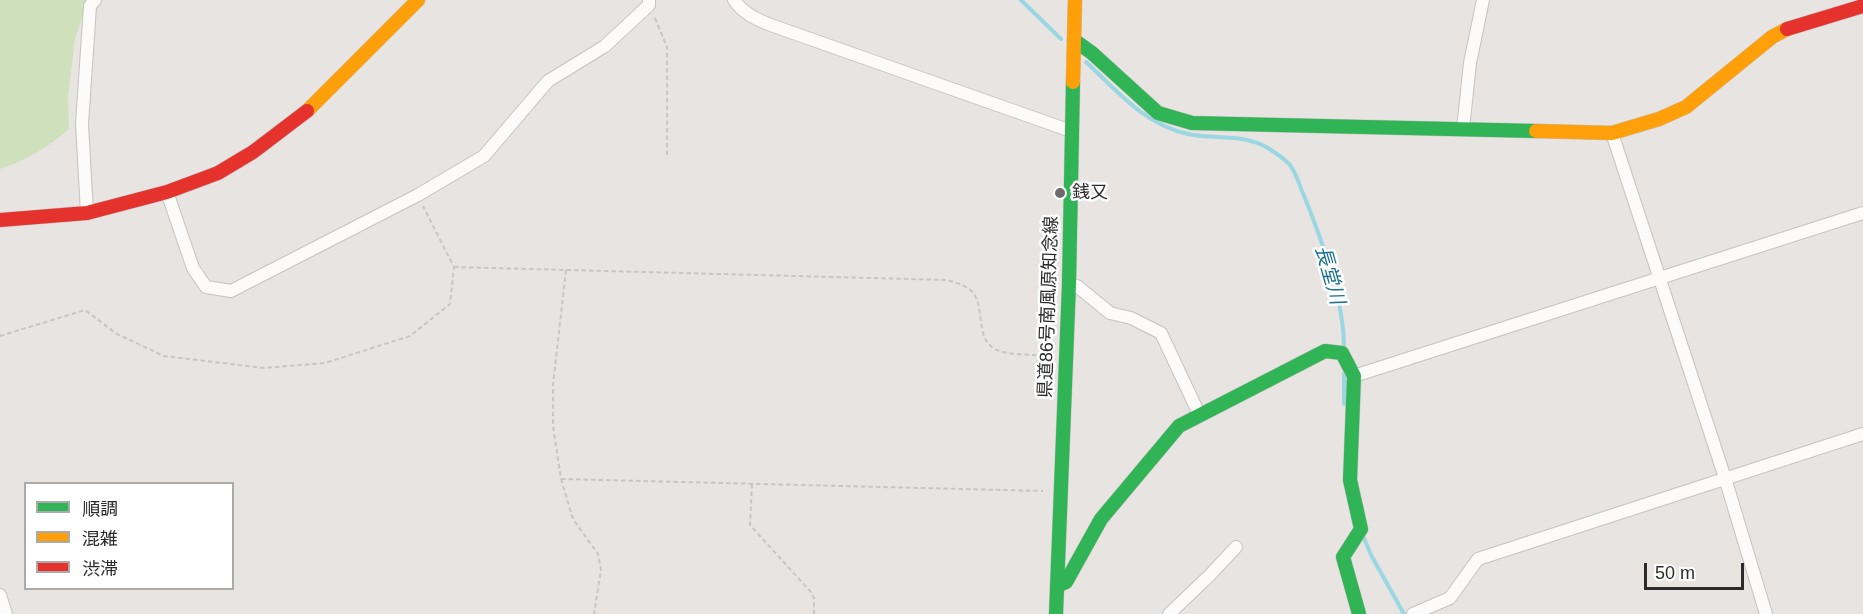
<!DOCTYPE html>
<html>
<head>
<meta charset="utf-8">
<style>
	body { margin:0 }
	#map { position:relative; width:1863px; height:614px; overflow:hidden; background:#e8e4e1; font-family:Arial,"Noto Sans JP",sans-serif }
	canvas { display:block }
	.legend { position:absolute; left:24px; top:482px; width:210px; height:108px; box-sizing:border-box; background:#fff; border:2px solid #aaa; margin:0; padding:8px 10px; list-style:none; font-size:18px; color:#2b2b2b }
	.legend li { display:flex; align-items:center; gap:12px; height:30px }
	.legend b { width:30px; border:2px solid #aaa }
	.scale { position:absolute; left:1644px; top:563px; width:100px; height:27px; box-sizing:border-box; border:3px solid #2b2b2b; border-top:0; padding-left:8px; font-size:18px; line-height:21px; white-space:nowrap; color:#2b2b2b; -webkit-text-stroke:4px #fff; paint-order:stroke }
</style>
</head>
<body>
<div id="map">
<canvas width="1863" height="614"></canvas>
<ul class="legend">
<li><b style="height:8px;background:#30b455"></b>順調</li>
<li><b style="height:8px;background:#ff9f0a"></b>混雑</li>
<li><b style="height:8px;background:#e5322d"></b>渋滞</li>
</ul>
<div class="scale">50 m</div>
</div>
<script>
const c = document.querySelector('canvas').getContext('2d');
c.lineJoin = 'round';
function paint(path, color) {
  c.fillStyle = color;
  c.fill(path, 'evenodd');
}
function trace(path, color, width, dash) {
  c.strokeStyle = color;
  c.lineWidth = width;
  c.lineCap = dash ? 'butt' : 'round';
  c.setLineDash(dash || []);
  c.stroke(path);
}
function drawText(font, color, halo, rows, align = 'center') {
  c.font = font + ' Arial,"Noto Sans JP",sans-serif';
  c.lineWidth = 5;
  c.setLineDash([]);
  c.textBaseline = 'middle';
  c.strokeStyle = halo;
  c.fillStyle = color;
  for (const [text, x, y, turn = 0] of rows) {
    c.save();
    c.translate(x, y);
    c.rotate((+turn || 0) * Math.PI / 180);
    c.textAlign = isNaN(turn) ? turn : align;
    if (halo) c.strokeText(text, 0, 0);
    c.fillText(text, 0, 0);
    c.restore();
  }
}
const green = new Path2D(`
	M0,0H88L75,39L68,97L69,129C49,147 26,160 0,169Z`);
const stream = new Path2D(`
	M1021,0L1061,39
	M1086,62C1117,91 1145,125 1188,134C1216,140 1242,133 1268,148C1275,153 1284,158 1290,165C1297,174 1300,188 1305,198C1322,241 1344,301 1344,347
	M1344,373V404
	M1364,538L1371,555L1404,614`);
const path = new Path2D(`
	M655,18L667,47V155
	M454,267L947,280C954,282 962,284 969,289C988,303 972,339 997,350C1012,356 1033,354 1049,356
	M566,270L553,385V426L561,479L573,519L598,554L601,570L594,614
	M0,336L85,310L117,334L164,356L264,368L325,363L410,336L450,304L454,267L423,206
	M561,479L1043,491
	M752,484L750,525L810,591L814,598V614`);
const street = new Path2D(`
	M734,0C743,13 754,18 768,24L1071,131
	M1463,129L1470,63L1483,0
	M1612,133L1725,478L1766,614
	M167,192L193,268L206,287L231,291L418,195L484,156L548,81L605,46L649,5V0
	M87,213L82,124L90,6L95,0
	M1069,284L1077,286L1110,313L1131,318L1161,333L1199,414
	M1354,376L1863,213
	M0,595L6,614
	M1169,614L1210,575L1236,547
	M1413,614L1450,598L1478,559L1863,434`);
const fast = new Path2D(`
	M1074,40L1092,53L1158,113L1192,123L1536,131
	M1057,586L1066,582L1101,519L1179,426L1325,351L1342,353L1354,376L1350,480L1361,529L1343,557L1359,614
	M1056,614L1069,284L1073,82`);
const slow = new Path2D(`
	M1073,82L1075,0
	M307,111L418,0
	M1536,131L1612,133L1659,119L1686,107L1772,37L1787,29`);
const jam = new Path2D(`
	M1787,29L1863,6
	M0,220L87,213L167,192L218,173L253,152L307,111`);
const markers = [
	[1060,193,6,"#6d6c6b"]
];
const poiNames = [
	["銭又",1072,193]
];
const streetNames = [
	["県道86号南風原知念線",1049,307,-88]
];
const waterNames = [
	["長堂川",1329,275,74]
];
paint(green, '#cfe0bd');
trace(stream, '#9bd7e3', 4);
trace(street, '#c4c3c3', 14);
trace(fast, '#c4c3c3', 15);
trace(slow, '#c4c3c3', 15);
trace(jam, '#c4c3c3', 15);
trace(path, '#c6c6c6', 2, [4.5, 3]);
trace(street, '#fcfbfa', 12);
trace(fast, '#30b455', 14);
trace(slow, '#ff9f0a', 14);
trace(jam, '#e5322d', 14);
for (const [x, y, r, color] of markers) {
  const dot = new Path2D();
  dot.arc(x, y, r, 0, 2 * Math.PI);
  c.fillStyle = color;
  c.fill(dot);
  trace(dot, '#fff', 2);
}
drawText('18px', '#2b2b2b', '#fff', poiNames, 'left');
drawText('18px', '#2b2b2b', '#fff', streetNames);
drawText('italic 20px', '#197190', '#fff', waterNames);
</script>
</body>
</html>
